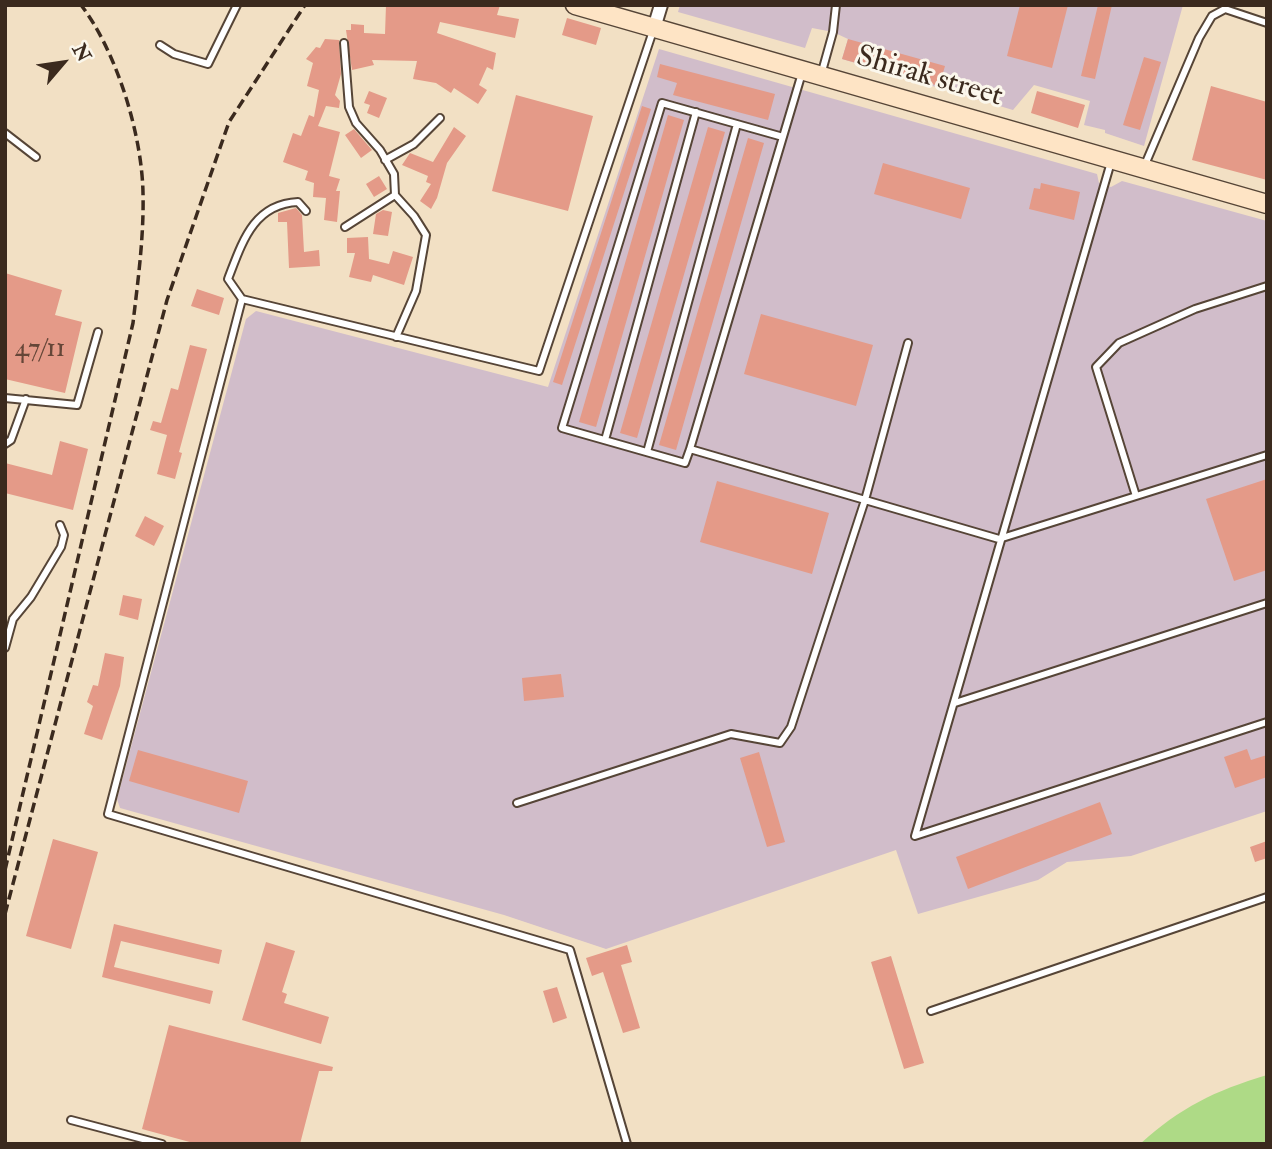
<!DOCTYPE html>
<html>
<head>
<meta charset="utf-8">
<style>
	body { margin:0 }
	#map { position:relative; width:1272px; height:1149px; overflow:hidden; background:#f2e0c4; font-family:"IM FELL Double Pica",serif }
	canvas { display:block }
	.frame { position:absolute; inset:0; border:7px solid #3b2a1e; pointer-events:none }
	.north { position:absolute; left:28px; top:28px; width:70px; height:70px; -webkit-text-stroke:5px #fbf7ec; paint-order:stroke; rotate:61deg; font-size:19px; font-weight:700; line-height:28px; text-align:center; color:#3b2a1e }
	.north::after { content:''; display:block; margin:auto; width:24px; height:32px; background:#3b2a1e; clip-path:polygon(50% 0,100% 100%,50% 72%,0 100%) }
</style>
</head>
<body>
<div id="map">
<canvas width="1272" height="1149"></canvas>
<div class="frame"></div>
<div class="north">N</div>
</div>
<script>
const c = document.querySelector('canvas').getContext('2d');
c.lineJoin = 'round';
function paint(path, color) {
  c.fillStyle = color;
  c.fill(path, 'evenodd');
}
function trace(path, color, width, dash) {
  c.strokeStyle = color;
  c.lineWidth = width;
  c.lineCap = dash ? 'butt' : 'round';
  c.setLineDash(dash || []);
  c.stroke(path);
}
function drawText(font, color, halo, rows, align = 'center') {
  c.font = font + ' "IM FELL Double Pica",serif';
  c.lineWidth = 6;
  c.setLineDash([]);
  c.textBaseline = 'middle';
  c.strokeStyle = halo;
  c.fillStyle = color;
  for (const [text, x, y, turn = 0] of rows) {
    c.save();
    c.translate(x, y);
    c.rotate((+turn || 0) * Math.PI / 180);
    c.textAlign = isNaN(turn) ? turn : align;
    if (halo) c.strokeText(text, 0, 0);
    c.fillText(text, 0, 0);
    c.restore();
  }
}
const industrial = new Path2D(`
	M680,5H1183L1144,146L1105,133V130L1084,125L1090,101L1034,85L1013,110L842,59L848,39L833,32L812,28L805,48L678,12Z
	M659,49L1097,174L1099,183L1111,187L1122,181L1267,221V811L1131,856L1067,862L1038,880L918,914L896,850L606,949L504,915L120,808L117,799L246,319L256,311L548,387Z`);
const green = new Path2D(`
	M1267,1075V1144H1140C1181,1107 1214,1091 1267,1075Z`);
const building = new Path2D(`
	M386,5H500L497,15L519,19L515,38L440,22L437,33L496,53L493,70L487,67L479,85L487,90L478,104L454,88L451,93L436,83L413,79L417,61L372,60L374,65L352,70L346,30H351V24L364,25V33L385,34Z
	M1020,5H1068L1052,68L1007,56Z
	M1098,5H1112L1095,79L1081,76Z
	M567,18L601,28L596,45L562,35Z
	M325,39L339,40L341,74L335,95L340,101L339,108L326,106L318,126L340,132L329,176L340,179L336,191H340L337,222L324,220L326,198L313,197L314,183L305,180L308,171L283,162L293,133L301,136L309,115L314,117L319,90L307,86L313,63L306,59L316,47L320,48Z
	M848,39L945,66L939,86L842,59Z
	M1144,57L1161,62L1140,130L1123,125Z
	M660,64L775,94L768,120L673,95L677,83L657,77Z
	M1211,86L1267,102V180L1192,160Z
	M369,91L387,98L379,118L367,113L370,105L364,103Z
	M1037,91L1085,105L1078,128L1031,113Z
	M516,95L593,116L568,211L492,191Z
	M642,106L651,109L562,385L553,382Z
	M668,115L684,120L596,427L579,422Z
	M454,127L466,136L447,163L437,198L431,209L420,201L431,184L426,182L428,176L402,165L410,153L433,162Z
	M708,127L725,132L637,438L620,433Z
	M354,129L372,150L361,158L345,135Z
	M748,138L764,143L676,450L659,445Z
	M883,163L970,188L961,219L874,194Z
	M379,176L387,189L374,197L366,184Z
	M1041,183L1080,192L1074,220L1029,209L1034,188L1040,189Z
	M296,208L302,215L304,252L319,250L320,266L289,268L287,222H278V213Z
	M383,210L392,212L388,236L373,234L376,214Z
	M368,237L369,259L389,264L393,251L413,257L404,285L373,275L371,282L349,277L355,253H347V238Z
	M5,273L62,290L55,315L82,322L65,393L5,379Z
	M197,289L224,298L219,315L191,306Z
	M761,314L873,345L856,406L744,374Z
	M190,345L207,349L179,452L182,453L175,479L157,474L167,435L150,430L153,421L161,423L171,388L178,390Z
	M60,441L88,449L73,510L5,493V463L52,475Z
	M1267,479V570L1234,581L1206,499Z
	M717,481L829,513L812,574L700,542Z
	M145,516L164,526L154,546L135,536Z
	M123,595L142,599L138,620L119,615Z
	M105,653L124,657L120,686L102,740L84,734L93,706L87,702L93,685L98,686Z
	M561,674L564,697L524,701L522,678Z
	M1247,749L1251,760L1267,755V777L1235,788L1224,757Z
	M138,750L248,781L239,813L129,781Z
	M759,752L785,842L767,847L740,758Z
	M1100,802L1112,834L968,889L956,857Z
	M53,839L98,852L71,949L26,936Z
	M1267,841V858L1255,862L1250,847Z
	M114,924L222,950L219,964L121,941L114,967L213,991L210,1004L102,977Z
	M266,942L295,951L282,992L287,994L284,1003L329,1017L321,1044L242,1020Z
	M627,945L632,962L621,965L640,1028L623,1033L603,972L592,976L586,958Z
	M891,956L924,1063L904,1069L871,962Z
	M557,987L567,1018L553,1023L543,991Z
	M169,1025L333,1067L332,1071H319L300,1144H197L142,1129Z`);
const service = new Path2D(`
	M344,43L349,107L356,123L380,150L394,174L395,195L414,216L426,235L416,291L396,337
	M160,45L174,54L208,64L237,5
	M821,75L833,32L836,5
	M5,133L36,157
	M783,137L662,103L562,428L685,463L690,449L802,73
	M385,160L414,144L440,118
	M1111,162L915,836L1267,722
	M1144,167L1199,38L1212,16L1225,9L1267,23
	M306,211L298,202C253,204 242,243 228,279L242,299L539,371L654,28
	M345,227L395,195
	M242,299L108,814L570,950L627,1144
	M5,398L77,405L98,332
	M605,440L696,112
	M5,444L11,440L26,399
	M690,449L999,539L1267,455
	M647,452L737,124
	M1136,496L1096,367L1119,343L1195,309L1267,286
	M5,648L13,619L31,597L61,547L64,535L60,525
	M955,703L1267,603
	M517,803L731,734L780,743L791,727L865,500L908,343
	M931,1011L1267,897
	M71,1120L162,1144`);
const minor = new Path2D(`
	M654,28L661,5`);
const secondary = new Path2D(`
	M575,5L1267,204`);
const rail = new Path2D(`
	M5,870L133,323C138,280 144,237 143,193C142,135 117,52 81,5
	M5,914L167,300L229,122L305,5`);
const numberNames = [
	["47/11",40,350]
];
const streetNames = [
	["Shirak street",929,78,16]
];
paint(industrial, '#d1bdca');
paint(green, '#aeda86');
paint(building, '#e49a88');
trace(service, '#564537', 10);
trace(minor, '#564537', 16);
trace(secondary, '#564537', 21);
trace(service, '#fff', 6);
trace(minor, '#fff', 12);
trace(secondary, '#fee4c5', 18);
trace(rail, '#3b2a1e', 3.5, [10, 5]);
drawText('26px', '#654638', null, numberNames);
drawText('30px', '#3b2a1e', '#fbf7ec', streetNames);
</script>
</body>
</html>
